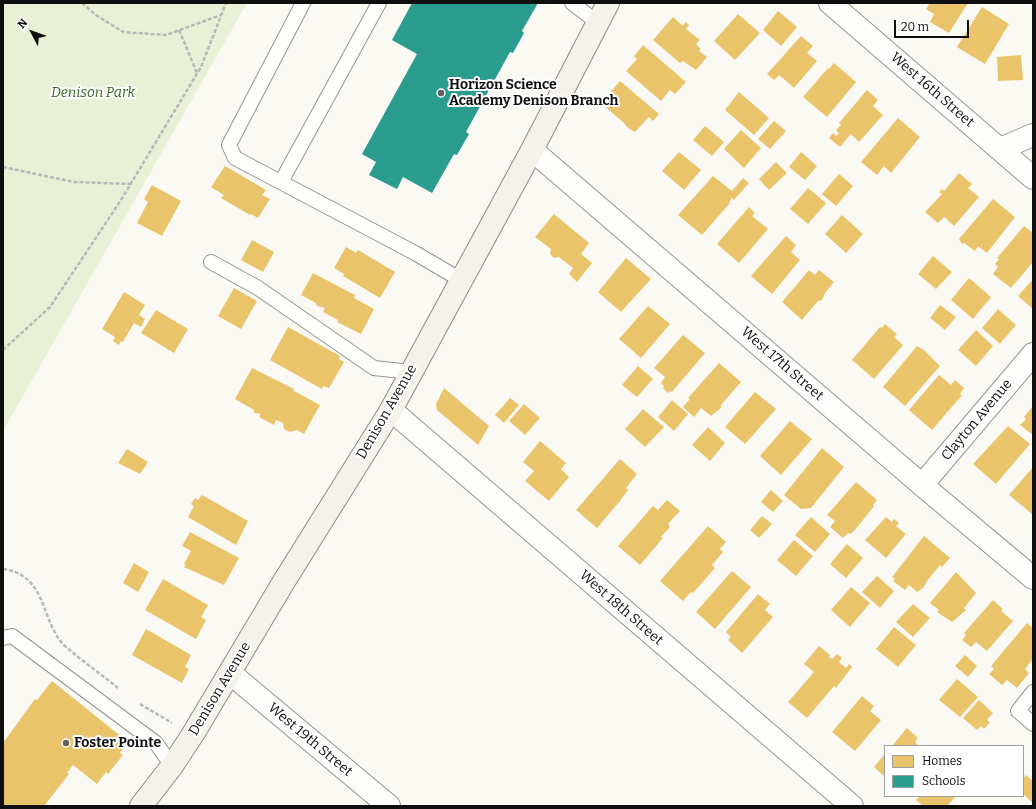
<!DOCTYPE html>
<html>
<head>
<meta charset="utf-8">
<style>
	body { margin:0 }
	#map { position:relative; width:1036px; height:809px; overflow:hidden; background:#fbf9f4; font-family:Bitter,serif }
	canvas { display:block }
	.frame { position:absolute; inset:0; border:4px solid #0f0f0f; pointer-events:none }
	.legend { position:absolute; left:884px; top:745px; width:140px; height:52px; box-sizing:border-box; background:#fff; border:1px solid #9f9f9f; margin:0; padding:5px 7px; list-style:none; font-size:12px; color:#0f0f0f }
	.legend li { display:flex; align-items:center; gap:8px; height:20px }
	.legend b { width:20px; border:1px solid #9f9f9f }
	.north { position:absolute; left:12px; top:12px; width:40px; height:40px; -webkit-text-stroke:3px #fff; paint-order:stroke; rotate:311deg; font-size:11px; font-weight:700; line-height:16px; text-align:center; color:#0f0f0f }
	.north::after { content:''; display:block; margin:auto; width:14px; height:18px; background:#0f0f0f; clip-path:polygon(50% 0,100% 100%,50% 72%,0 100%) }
	.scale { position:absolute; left:894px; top:20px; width:75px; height:18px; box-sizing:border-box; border:2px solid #0f0f0f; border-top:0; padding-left:5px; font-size:12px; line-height:14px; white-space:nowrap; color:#0f0f0f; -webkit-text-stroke:3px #fff; paint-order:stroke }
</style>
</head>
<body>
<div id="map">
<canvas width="1036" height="809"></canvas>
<div class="frame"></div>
<ul class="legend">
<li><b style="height:11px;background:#e9c46a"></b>Homes</li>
<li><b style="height:11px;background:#2a9d8f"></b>Schools</li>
</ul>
<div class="north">N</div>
<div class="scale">20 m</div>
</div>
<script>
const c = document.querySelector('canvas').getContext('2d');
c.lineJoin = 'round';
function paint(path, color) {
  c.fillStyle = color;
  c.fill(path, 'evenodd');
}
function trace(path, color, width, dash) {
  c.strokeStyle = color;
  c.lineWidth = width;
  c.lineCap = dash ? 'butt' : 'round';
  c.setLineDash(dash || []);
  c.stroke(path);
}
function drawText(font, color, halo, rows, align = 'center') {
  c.font = font + ' Bitter,serif';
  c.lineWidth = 4;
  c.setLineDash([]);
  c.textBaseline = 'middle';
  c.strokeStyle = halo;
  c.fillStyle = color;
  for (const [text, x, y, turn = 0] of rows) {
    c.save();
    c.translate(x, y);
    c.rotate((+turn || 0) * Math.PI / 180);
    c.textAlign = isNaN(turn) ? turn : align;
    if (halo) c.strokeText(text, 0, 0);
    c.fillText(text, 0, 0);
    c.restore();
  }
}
const green = new Path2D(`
	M3,3H247L3,431Z`);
const homes = new Path2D(`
	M930,3H968L949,33L930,22L934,14L926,9Z
	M982,7L1009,24L985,64L957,47Z
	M778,11L797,27L781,46L763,30Z
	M738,14L760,33L735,60L714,41Z
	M673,17L683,26L686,22L689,25L686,29L700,40L696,44L701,49L699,51L707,57L696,70L683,61L680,63L653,40Z
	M801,36L813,46L807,53L817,61L794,88L779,75L774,80L767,74Z
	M643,45L686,82L675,94L670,90L661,101L626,71L637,59L634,56Z
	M1021,55L1023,80L998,81L997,57Z
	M834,63L856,82L827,117L803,97L828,68L829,69Z
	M620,81L659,114L653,121L649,117L635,132L628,128L624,123L601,103Z
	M867,90L878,100L873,106L883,115L859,142L851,134L840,147L829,138L833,133L836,136L839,133L836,130L841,125L839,123Z
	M739,92L769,118L754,135L725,110Z
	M898,118L920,137L891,173L884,166L877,175L861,162Z
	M774,121L786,131L770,149L758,139Z
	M705,126L724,142L712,156L693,140Z
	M741,130L761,148L744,168L724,149Z
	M679,152L701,170L684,190L662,171Z
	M801,152L817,166L805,180L789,167Z
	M776,162L787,173L769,190L759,179Z
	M225,166L266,190L262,195L270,199L258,218L251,214L250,215L221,198L224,195L211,187Z
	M959,173L972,184L968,188L979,197L954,226L944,217L938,223L925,212L942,194L939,192L942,189L944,191Z
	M839,174L853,186L836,206L822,194Z
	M713,176L732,191L743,178L749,183L734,200L732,198L729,202L730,203L702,235L678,215Z
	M152,185L181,201L162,236L137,223L148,202L144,199Z
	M808,188L826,203L808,224L790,209Z
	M993,199L1015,217L987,253L978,246L975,251L964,243L962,244L959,239Z
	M749,207L755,213L752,216L768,229L739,263L717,244Z
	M554,214L589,243L581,254L592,263L577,282L569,274L573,268L559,257L554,258L550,254L551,249L535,237Z
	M842,215L863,234L846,253L825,234Z
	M1024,226L1033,233V262L1011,288L993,274L998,267L995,264L999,259L997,258Z
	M786,236L796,245L791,252L800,260L772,294L751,276Z
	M252,240L274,252L263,272L241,260Z
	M346,247L356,253L358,250L395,272L380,298L343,276L344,274L334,268Z
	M933,256L952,272L936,289L918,274Z
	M626,258L651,279L621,312L598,292Z
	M809,270L815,275L819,270L834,282L825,293L822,300L818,301L802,320L782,302Z
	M313,273L355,295L354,298L374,309L361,334L337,322L338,320L323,312L325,308L317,306L316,303L301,295Z
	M969,278L991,297L973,319L951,300Z
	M1033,279V309L1018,296Z
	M234,288L257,301L241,329L218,316Z
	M124,292L145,305L139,315L145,319L141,327L134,323L123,342L121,341L119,345L113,341L115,337L102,329Z
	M940,305L956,317L945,330L930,318Z
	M648,306L670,324L641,358L619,339Z
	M998,309L1016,325L1000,344L982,328Z
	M156,310L188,329L174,353L141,333Z
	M885,324L897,334L894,337L903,345L874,379L852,360L880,327L882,328Z
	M288,327L340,356L339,359L344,362L329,388L323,386L322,389L270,360Z
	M976,330L993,346L976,366L958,350Z
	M683,335L705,353L672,392L670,391L668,393L663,388L664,386L661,383L665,377L654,368Z
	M917,346L924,350L940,366L905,406L883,387Z
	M719,363L741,382L721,405V408L711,416L701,408L694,417L683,407L690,399L688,398Z
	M638,366L653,379L637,397L622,385Z
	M252,368L294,389V391L320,405L304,434L297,430L290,432L284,429L283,423L276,420L274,425L259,417L261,414L254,413V410L235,399Z
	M939,375L951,385L955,380L964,388L960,394L962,395L932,430L909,410Z
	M444,388L489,426L478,445L437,410L436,404Z
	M755,392L776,409L745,444L725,427Z
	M510,398L519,405L504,423L495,415Z
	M672,400L688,414L674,431L658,417Z
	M524,404L540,418L525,435L509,421Z
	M1033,406V435L1020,425L1026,419L1024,417Z
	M643,409L664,427L645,447L625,429Z
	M790,421L812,439L781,475L760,456Z
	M1008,426L1030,444L996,484L973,464Z
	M708,427L725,443L710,461L692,445Z
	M540,441L566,463L561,469L569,477L549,501L525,481L534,471L523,462Z
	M822,448L844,467L811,508L801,509L784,495Z
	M127,449L148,462L140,474L118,463Z
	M620,459L637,474L626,488L628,490L620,501L597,528L576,510Z
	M1033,467V513L1032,514L1009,495Z
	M856,482L877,500L873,505L874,506L855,530L850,534L848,533L843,538L830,527L835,521L827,515Z
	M771,490L783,501L773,512L761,502Z
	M202,495L248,521L236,545L188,517L194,506L191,504L195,498L198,500Z
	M667,500L680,511L668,524L670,527L661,537L663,538L640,565L618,546L653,506L658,510Z
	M762,516L772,524L759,538L750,530Z
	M811,517L830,534L815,552L795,535Z
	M886,517L892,522L894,519L899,523L896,526L906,534L886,558L865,540Z
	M708,526L726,542L720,549L723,552L712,565L715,568L693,593L691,592L683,601L660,581Z
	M190,532L239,558L224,585L184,567L186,565L184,564L191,551L182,546Z
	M924,536L950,558L942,567L940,565L927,581L923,588L917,592L909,585L905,590L893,581L895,579L892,577Z
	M794,540L813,556L796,576L777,560Z
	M847,544L863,558L846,578L830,564Z
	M134,563L149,572L138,592L123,583Z
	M732,571L751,587L715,629L696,612Z
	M956,572L976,593L964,608L966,610L952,622L937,612L939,610L930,603Z
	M877,576L894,591L880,608L862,592Z
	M163,579L208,605L201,617L206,620L196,639L145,610Z
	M851,587L870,603L850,627L831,610Z
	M758,594L770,604L765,610L773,617L742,653L728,640L731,637L726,632Z
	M993,600L1003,609L1001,611L1013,621L987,651L976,642L971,647L962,640L966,635L964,633Z
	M913,604L930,618L913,637L896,622Z
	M1027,623L1033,628V659L1025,669L1029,673L1017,688L1007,680L1002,685L989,674L994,669L991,666Z
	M894,627L916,645L898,667L876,649Z
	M146,629L191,655L185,667L189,669L182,683L132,655Z
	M819,646L830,655L829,657L832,659L837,654L842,658L839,662L846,668L849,664L852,667L836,688L834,686L807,718L788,702L814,672L804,664Z
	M965,655L977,666L968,677L955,666Z
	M957,679L978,697L960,717L939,700Z
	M52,681L128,742L120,753L123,755L108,774L106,772L97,784L73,765L67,773L69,774L45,805L3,806V743L35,699L37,700Z
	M862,696L874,706L870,711L881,720L855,751L832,732Z
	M979,700L993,713L987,720L990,722L984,729L981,726L977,730L963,718Z
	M907,728L918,738L915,742L919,746H892Z
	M885,754V777L874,767Z
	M1026,775L1033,781L1032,802L1023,794V779Z
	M920,796H956L947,806H923L916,800Z`);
const schools = new Path2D(`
	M412,3H538L522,31L524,33L513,53L510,52L466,132L469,134L457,155L454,154L432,193L403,177L397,189L369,175L376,162L362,154L417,54L392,40Z`);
const path = new Path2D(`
	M82,3L96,15L123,32L166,35L221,15
	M179,30L197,73
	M3,167L74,182L131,184
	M3,350L50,307L121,200L201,67L226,3
	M3,569C48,575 40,622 65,646C82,661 101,674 118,688
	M140,704L172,723`);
const lane = new Path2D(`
	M303,3L229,145L235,158L415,253L461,280
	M572,3L598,23
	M281,182L379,3
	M211,262L258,288L374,368L411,372
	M3,638L12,636L156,743L172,766
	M1033,692L1018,711L1033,724`);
const street = new Path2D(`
	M830,3L1033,178
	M1000,149L1033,135
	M532,150L922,485L1033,578
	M391,410L852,806
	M922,485L1033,354
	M230,673L389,806`);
const secondary = new Path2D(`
	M141,806L172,766L193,734L283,583L391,410L532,150L608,3`);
const markers = [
	[441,93,4,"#62615f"],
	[66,743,4,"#62615f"]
];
const poiNames = [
	["Horizon Science",449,85],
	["Academy Denison Branch",449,101],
	["Foster Pointe",74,743]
];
const streetNames = [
	["West 16th Street",932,90,41],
	["West 17th Street",782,364,41],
	["Denison Avenue",387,412,-60],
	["Clayton Avenue",977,420,-50],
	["West 18th Street",621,608,41],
	["Denison Avenue",220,689,-59],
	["West 19th Street",310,740,40]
];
const parkNames = [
	["Denison Park",93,93]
];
paint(green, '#e8f0d5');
paint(homes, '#e9c46a');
paint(schools, '#2a9d8f');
trace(lane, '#959492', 16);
trace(street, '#959492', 24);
trace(secondary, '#8c8b89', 24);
trace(path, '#b9b8b8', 2.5, [4, 2]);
trace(lane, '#fefefd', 14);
trace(street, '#fefefd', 22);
trace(secondary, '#f5f2eb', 22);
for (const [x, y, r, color] of markers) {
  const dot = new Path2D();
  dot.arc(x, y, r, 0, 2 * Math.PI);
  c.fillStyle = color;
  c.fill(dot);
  trace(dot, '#fff', 1.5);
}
drawText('bold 14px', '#0f0f0f', '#fff', poiNames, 'left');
drawText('14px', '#0f0f0f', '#fff', streetNames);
drawText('italic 14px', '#386421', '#fff', parkNames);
</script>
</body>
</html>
